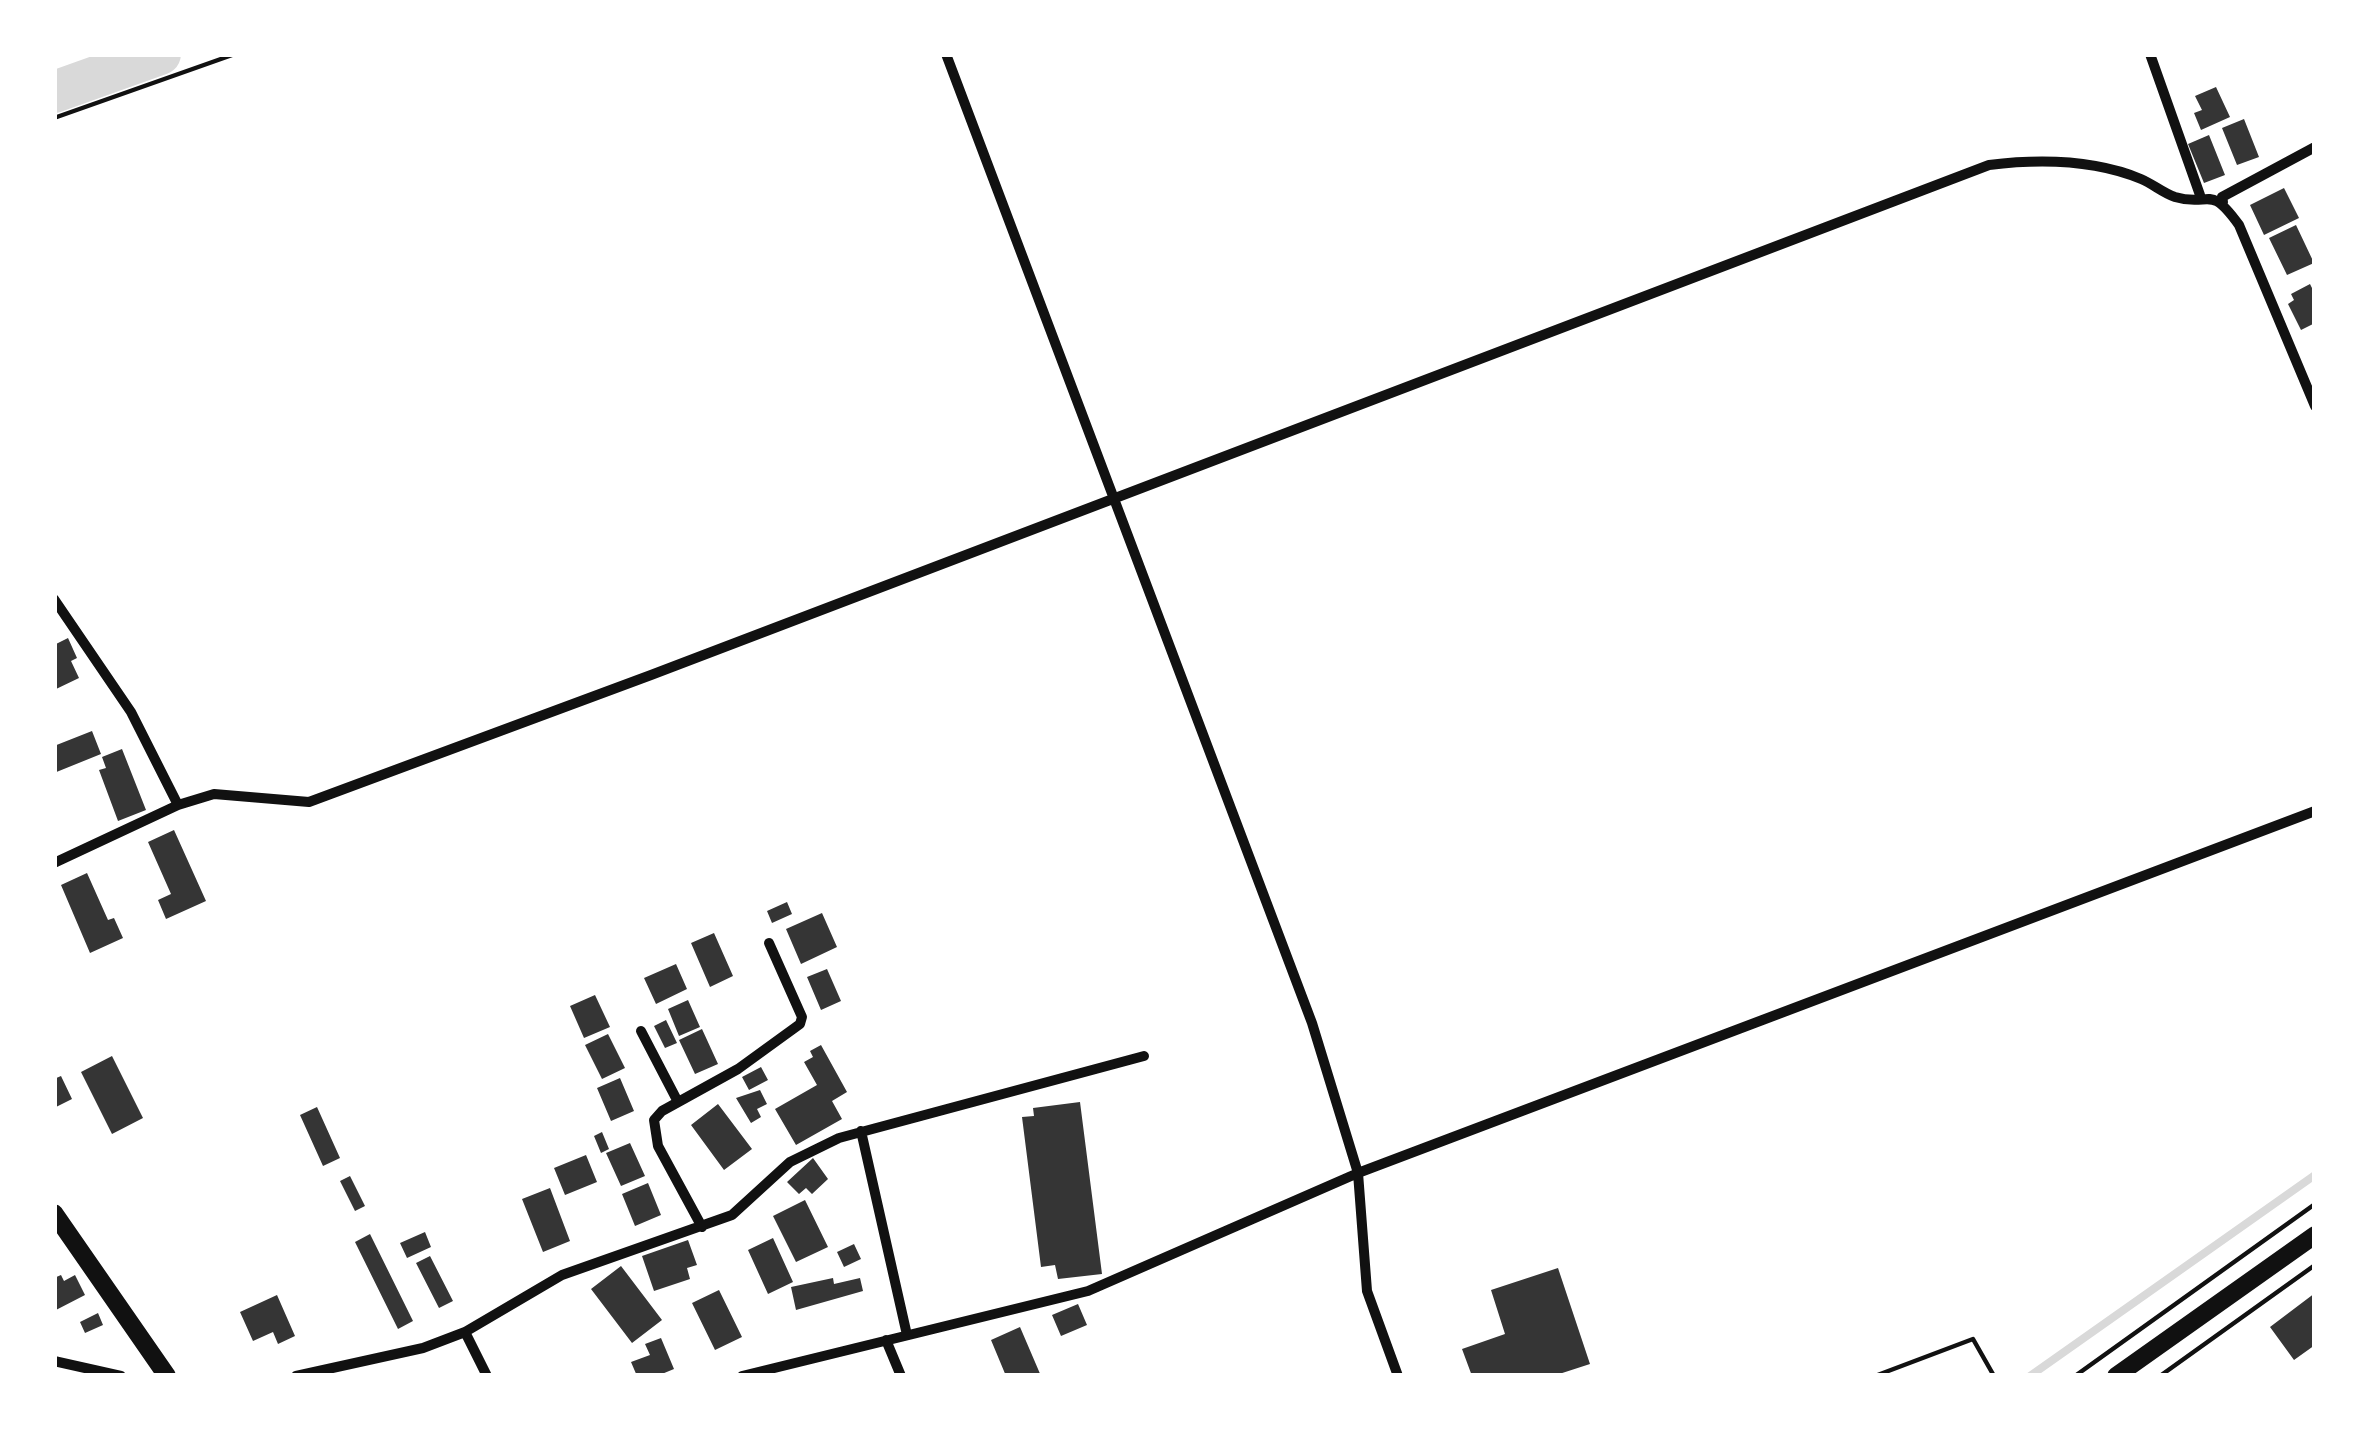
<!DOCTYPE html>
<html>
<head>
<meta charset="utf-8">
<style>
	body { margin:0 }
	#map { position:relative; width:2369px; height:1430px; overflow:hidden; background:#fff; font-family:"PT Serif",serif }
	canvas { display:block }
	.frame { position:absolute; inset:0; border:57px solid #fff; pointer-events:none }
</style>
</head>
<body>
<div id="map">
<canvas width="2369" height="1430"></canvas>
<div class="frame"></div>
</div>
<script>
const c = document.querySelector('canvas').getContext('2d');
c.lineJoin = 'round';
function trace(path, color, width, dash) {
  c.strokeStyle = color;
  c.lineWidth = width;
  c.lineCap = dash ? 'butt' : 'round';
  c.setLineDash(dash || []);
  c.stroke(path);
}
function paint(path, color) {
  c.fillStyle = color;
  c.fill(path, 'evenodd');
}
const stream = new Path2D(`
	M2030,1376L2315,1175`);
const river = new Path2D(`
	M54,92L160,54`);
const building = new Path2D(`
	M2216,87L2230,117L2201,130L2194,113L2202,110L2195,96Z
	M2244,119L2259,157L2237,165L2222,128Z
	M2209,135L2225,175L2204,183L2188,144Z
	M2284,188L2299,218L2264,235L2250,205Z
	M2296,225L2314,263L2287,275L2269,238Z
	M2310,284L2315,294V323L2301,330L2288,304L2294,300L2291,294Z
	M68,638L77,658L71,661L79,678L54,690V645Z
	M92,731L101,754L54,773V746Z
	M122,749L146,810L118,821L99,770L106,768L102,757Z
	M174,830L206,901L166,919L158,900L171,894L148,842Z
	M87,873L108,920L114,918L123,938L90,953L61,885Z
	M787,902L792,914L772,923L767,911Z
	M822,913L837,947L801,964L786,929Z
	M714,933L733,976L710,987L691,943Z
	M676,964L687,989L656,1004L644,978Z
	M827,969L841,1001L821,1010L807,977Z
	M595,995L610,1027L584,1038L570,1006Z
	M688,1000L700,1027L679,1036L668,1009Z
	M666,1020L677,1043L665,1048L654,1026Z
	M702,1029L718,1064L695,1074L679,1040Z
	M608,1034L625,1068L602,1079L585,1045Z
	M821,1045L847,1092L832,1101L842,1119L796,1145L775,1109L817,1085L804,1062L813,1057L810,1051Z
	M112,1056L143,1118L112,1134L81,1072Z
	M761,1067L768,1080L749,1090L742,1077Z
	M61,1076L72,1099L54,1108V1079Z
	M620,1078L634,1111L611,1121L597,1088Z
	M760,1090L767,1104L757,1109L761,1117L751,1123L736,1098Z
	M1080,1102L1102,1274L1058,1279L1055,1265L1041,1267L1022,1117L1034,1116L1033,1108Z
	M718,1104L752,1149L724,1170L691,1125Z
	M317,1107L340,1158L323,1166L300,1115Z
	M602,1132L609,1149L601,1153L594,1136Z
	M630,1143L645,1176L621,1186L606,1153Z
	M586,1155L597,1182L565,1195L554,1168Z
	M813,1158L828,1179L812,1194L806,1188L799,1194L787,1182Z
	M350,1176L365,1206L355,1211L340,1181Z
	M648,1183L661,1215L635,1226L622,1194Z
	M550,1188L570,1241L543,1252L522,1199Z
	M805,1200L828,1247L796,1262L773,1216Z
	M425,1232L431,1247L407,1258L400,1243Z
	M370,1234L413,1321L398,1329L355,1242Z
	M773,1238L793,1282L768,1294L748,1250Z
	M688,1240L697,1265L687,1268L690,1279L654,1291L642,1256Z
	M854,1244L861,1259L844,1267L837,1252Z
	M430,1256L453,1301L439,1308L416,1263Z
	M621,1266L662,1320L632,1343L591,1289Z
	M1558,1268L1590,1364L1553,1376H1472L1462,1349L1505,1334L1491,1290Z
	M61,1275L64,1281L75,1275L85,1295L54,1311V1278Z
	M833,1278L834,1284L860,1278L863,1291L796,1310L791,1287Z
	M719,1290L742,1337L715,1350L692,1303Z
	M2315,1293V1345L2294,1360L2270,1327Z
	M277,1295L295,1336L278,1344L273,1332L253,1341L240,1312Z
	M1078,1304L1087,1325L1061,1336L1052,1315Z
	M98,1313L103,1325L85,1333L80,1322Z
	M1020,1327L1041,1376H1006L991,1340Z
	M661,1338L674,1369L657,1376H637L631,1362L650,1355L645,1344Z`);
const path = new Path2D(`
	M54,118L235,54
	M1875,1376L1973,1339L1994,1376
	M2075,1376L2315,1204
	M2160,1376L2315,1265`);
const minor = new Path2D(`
	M946,54L1312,1023L1358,1173L1367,1291L1398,1376
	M2150,54L2200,195
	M2223,202L2222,197L2315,147
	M54,599L131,712L178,805
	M54,863L178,805L214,794L309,802L651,675L1989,165C2038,159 2095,160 2141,179C2153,184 2163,193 2175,197C2211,208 2208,182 2239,225L2315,406
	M641,1031L678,1102
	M861,1131L907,1335
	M702,1227L658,1146L654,1120L662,1111L738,1069L800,1024L802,1017L769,943
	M465,1332L487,1376
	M886,1340L901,1376
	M54,1361L121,1376
	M296,1376L423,1348L465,1332L562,1275L732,1215L790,1162L839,1138L1144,1056
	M742,1376L1088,1291L1358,1173L2315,811`);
const trunk = new Path2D(`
	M54,1213L167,1376
	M2116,1376L2315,1235`);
trace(stream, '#d9d9d9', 8);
trace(river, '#d9d9d9', 42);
paint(building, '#353535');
trace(path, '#111', 4.5);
trace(minor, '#111', 10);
trace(trunk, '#111', 18);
</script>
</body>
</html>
